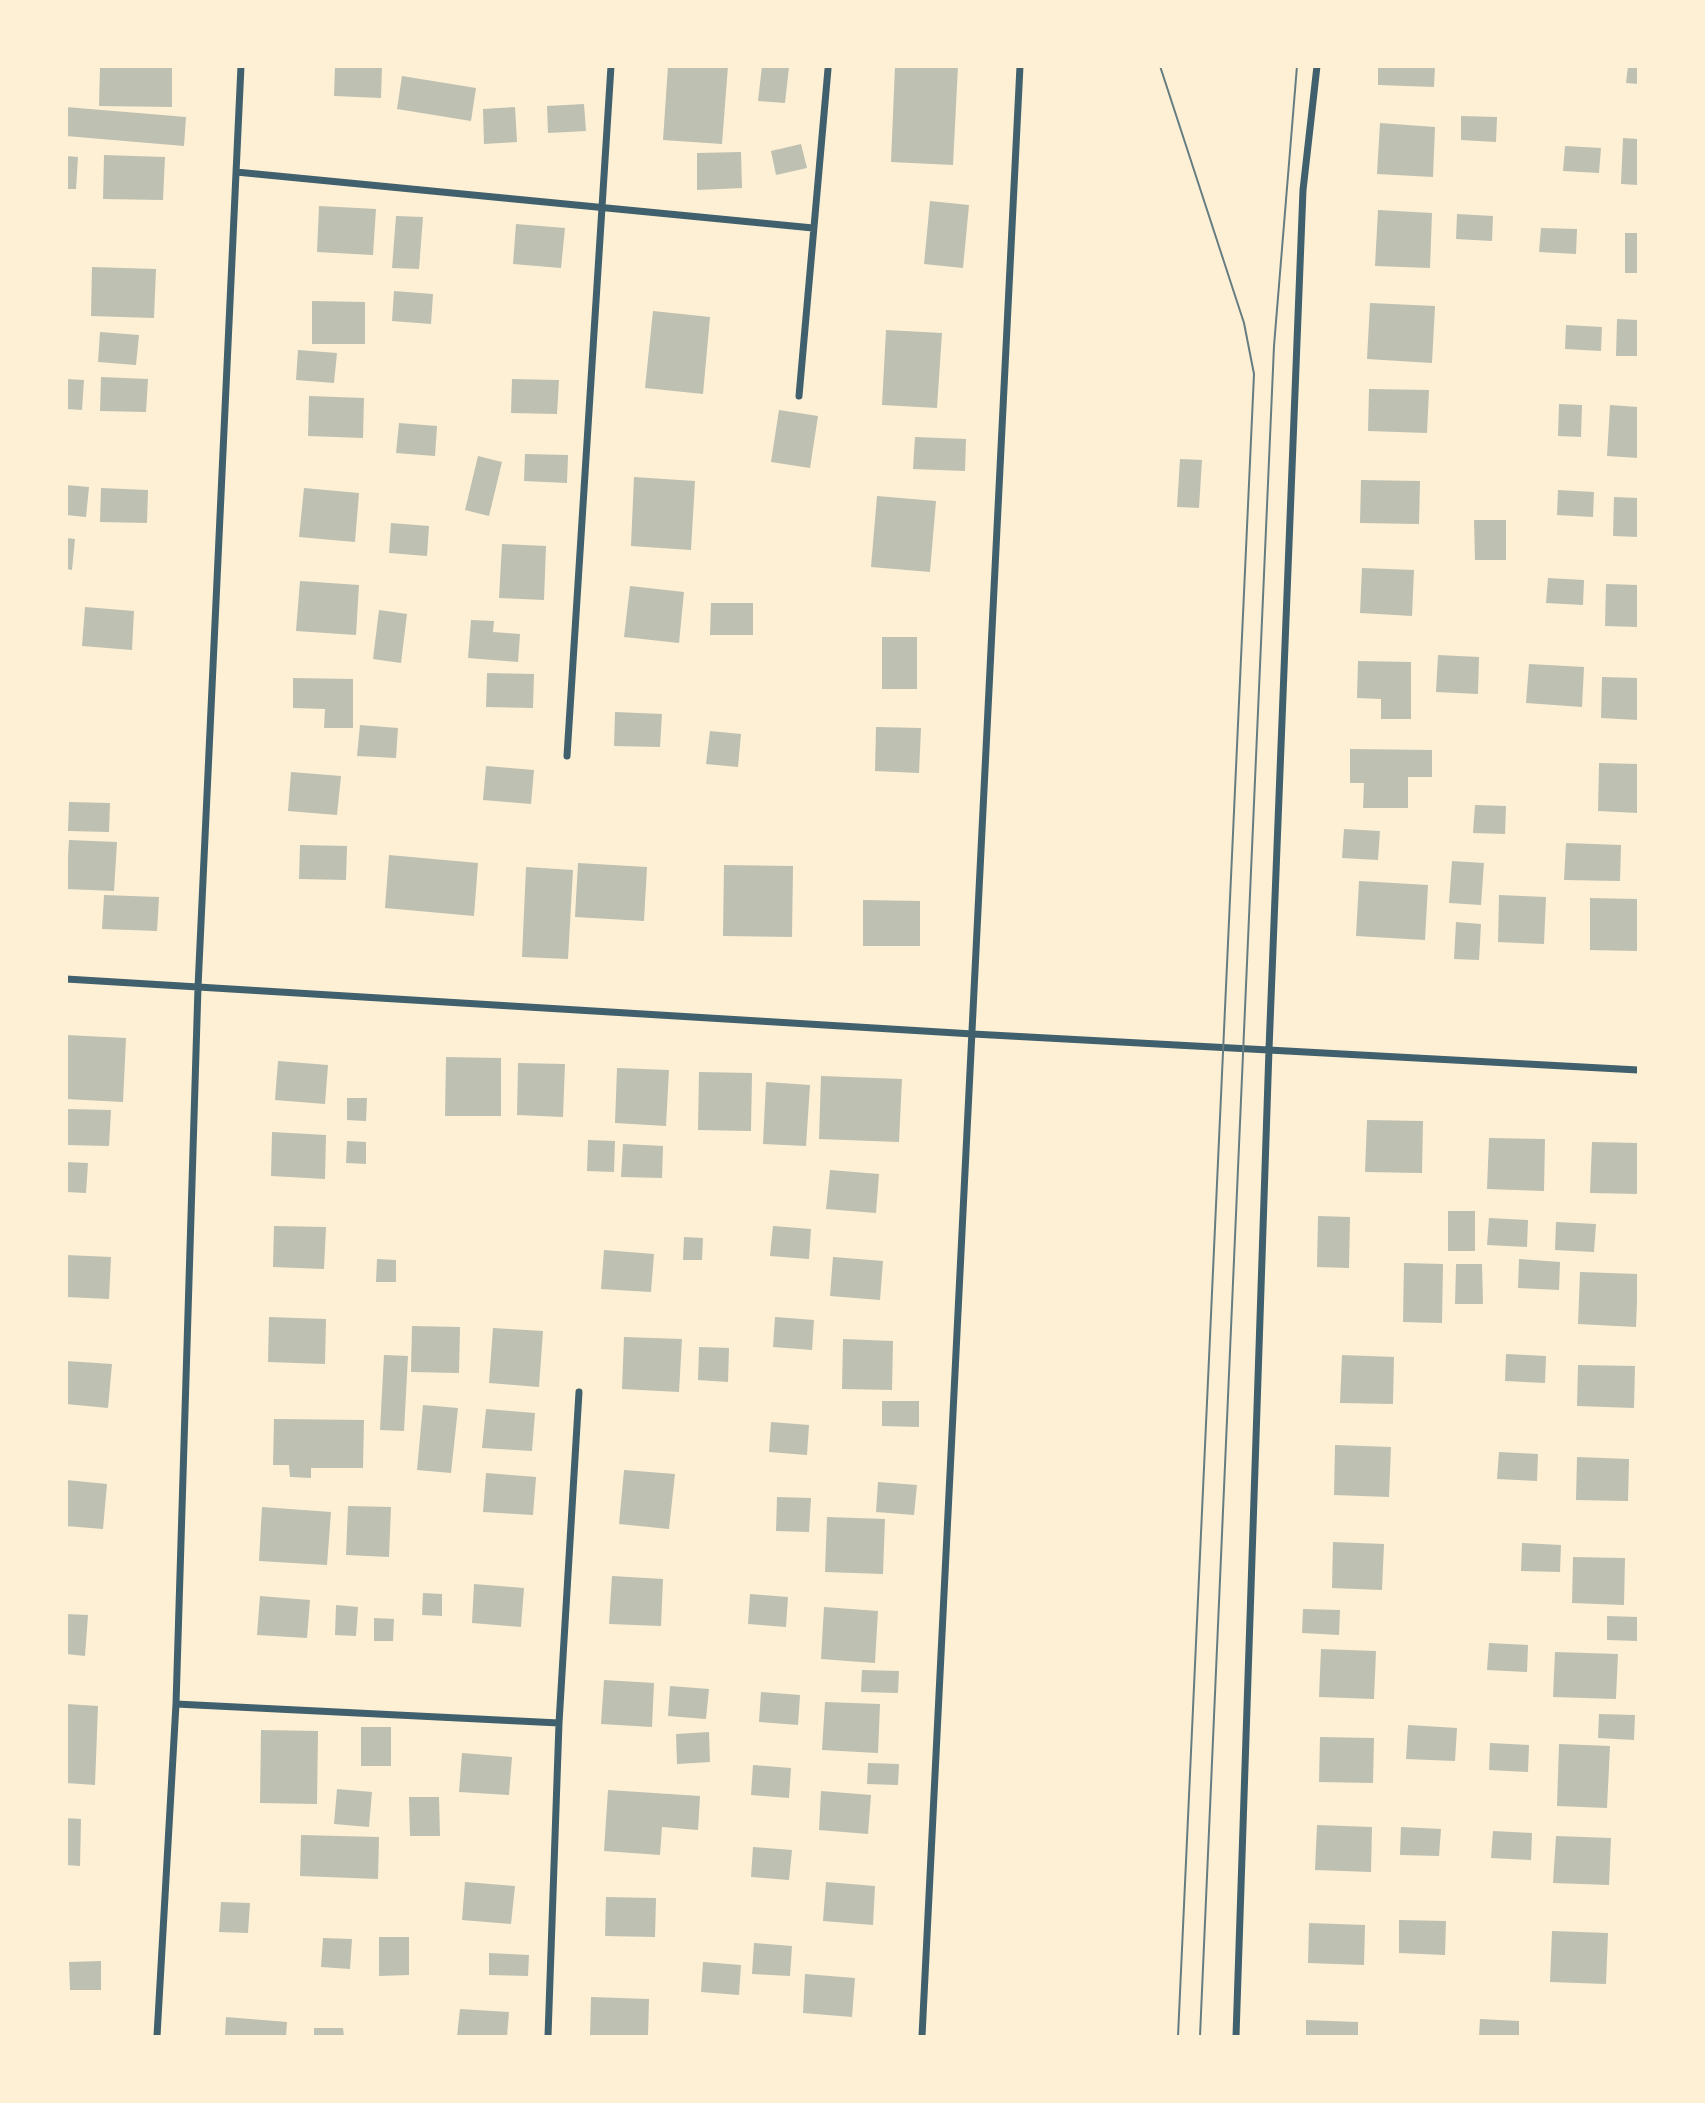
<!DOCTYPE html>
<html>
<head>
<meta charset="utf-8">
<style>
	body { margin:0 }
	#map { position:relative; width:1705px; height:2103px; overflow:hidden; background:#fdf0d5; font-family:"IBM Plex Sans",sans-serif }
	canvas { display:block }
	.frame { position:absolute; inset:0; border:68px solid #fdf0d5; pointer-events:none }
</style>
</head>
<body>
<div id="map">
<canvas width="1705" height="2103"></canvas>
<div class="frame"></div>
</div>
<script>
const c = document.querySelector('canvas').getContext('2d');
c.lineJoin = 'round';
function paint(path, color) {
  c.fillStyle = color;
  c.fill(path, 'evenodd');
}
function trace(path, color, width, dash) {
  c.strokeStyle = color;
  c.lineWidth = width;
  c.lineCap = dash ? 'butt' : 'round';
  c.setLineDash(dash || []);
  c.stroke(path);
}
const building = new Path2D(`
	M100,66H172V107L99,106Z
	M335,66H382L381,98L334,96Z
	M668,66H728L722,144L663,140Z
	M762,66L789,67L785,103L758,101Z
	M895,66H958L953,165L891,162Z
	M1378,66H1435L1434,87L1378,85Z
	M1628,66H1638V84L1626,83Z
	M402,76L476,88L471,121L397,109Z
	M584,104L586,131L548,133L547,106Z
	M66,107L186,117L184,146L66,136Z
	M515,107L517,142L484,144L483,109Z
	M1461,116L1497,117L1496,142L1461,140Z
	M1380,123L1435,127L1433,177L1377,174Z
	M1623,138L1638,139V185L1621,184Z
	M801,144L807,168L776,175L771,151Z
	M1565,146L1601,148L1599,173L1563,171Z
	M741,152L742,188L697,190V153Z
	M104,155L165,157L163,200L103,199Z
	M66,156L78,157L76,189H66Z
	M930,201L969,205L963,268L924,264Z
	M319,206L376,209L373,255L317,252Z
	M1378,210L1432,213L1430,268L1375,266Z
	M1457,214L1493,216L1492,241L1456,239Z
	M396,216L423,217L419,269L392,268Z
	M516,224L565,228L561,268L513,264Z
	M1541,228L1577,229L1576,254L1539,252Z
	M1625,233H1638V273H1625Z
	M92,267L156,269L154,318L91,316Z
	M394,291L433,294L431,324L392,321Z
	M312,301L365,302V344H312Z
	M1370,303L1435,306L1432,363L1367,359Z
	M653,311L710,317L703,394L645,388Z
	M1617,319L1638,320V356H1616Z
	M1566,325L1602,327L1601,351L1565,349Z
	M886,330L942,333L937,408L882,405Z
	M100,332L139,335L136,365L98,362Z
	M298,350L337,353L334,383L296,380Z
	M101,377L148,379L146,412L100,411Z
	M66,379L84,380L82,410L66,409Z
	M512,379L559,380L557,414L511,413Z
	M1369,389L1429,390L1427,433L1368,431Z
	M309,396L364,398L363,438L308,436Z
	M1559,404L1582,405L1581,437L1558,436Z
	M1610,405L1638,407V458L1607,456Z
	M779,410L818,416L810,468L771,462Z
	M399,423L437,426L435,456L396,453Z
	M915,437L966,439L965,471L913,469Z
	M525,454L568,455L567,483L524,481Z
	M478,456L502,462L489,516L465,510Z
	M1180,459L1202,460L1199,508L1177,507Z
	M634,477L695,481L691,550L631,546Z
	M1361,480L1420,481L1419,524L1360,523Z
	M66,485L89,487L86,517L66,515Z
	M101,488L148,490L147,523L100,522Z
	M304,488L359,493L355,542L299,537Z
	M1558,490L1594,492L1593,517L1557,515Z
	M877,496L936,501L930,572L871,567Z
	M1614,497L1638,498V537L1613,536Z
	M1474,520H1506V560H1475Z
	M391,523L429,526L427,556L389,553Z
	M66,538L75,539L72,570L66,569Z
	M502,544L546,546L544,600L499,598Z
	M1362,568L1414,570L1412,616L1360,613Z
	M1548,578L1584,580L1583,605L1546,603Z
	M300,581L359,585L356,635L296,631Z
	M1606,584L1638,585V627L1605,626Z
	M630,586L684,592L679,643L624,637Z
	M711,603H753V635H710Z
	M85,607L134,611L132,650L82,646Z
	M379,610L407,614L401,663L373,659Z
	M471,620L494,621L493,632L520,634L518,662L468,658Z
	M882,637H917V689H882Z
	M1438,655L1479,657L1478,694L1436,692Z
	M1358,661L1411,662V719H1381V699L1357,698Z
	M1529,664L1584,667L1582,707L1526,703Z
	M487,673L534,674L533,708L486,707Z
	M1602,677L1638,678V720L1601,718Z
	M293,678L353,679V728H324L325,709L293,708Z
	M615,712L662,714L660,747L614,746Z
	M360,725L398,728L396,758L357,756Z
	M876,727L921,728L919,773L875,771Z
	M710,731L741,734L738,767L706,764Z
	M1350,749L1432,750V777H1408V808H1363L1364,783H1350Z
	M1599,763L1638,764V813L1598,811Z
	M486,766L534,770L531,804L483,800Z
	M291,772L341,776L337,815L288,811Z
	M69,802L110,803L109,832L68,831Z
	M1475,805L1506,806L1505,834L1473,833Z
	M1344,829L1380,831L1378,860L1342,858Z
	M69,840L117,842L114,891L66,889Z
	M1566,843L1621,845L1620,881L1564,880Z
	M300,845L347,846L346,880L299,879Z
	M389,855L478,863L474,916L385,908Z
	M1452,861L1484,863L1481,905L1449,903Z
	M578,863L647,867L644,921L575,917Z
	M724,865L793,866L792,937L723,936Z
	M526,867L573,870L568,959L522,957Z
	M1359,881L1428,885L1425,940L1356,936Z
	M104,895L159,897L157,931L102,929Z
	M1499,895L1546,897L1544,944L1498,942Z
	M1590,898L1638,899V951L1590,950Z
	M863,900L920,901V946H863Z
	M1456,922L1481,924L1479,960L1454,959Z
	M66,1035L126,1038L123,1102L66,1099Z
	M446,1057L501,1058V1116H445Z
	M278,1061L328,1065L325,1104L275,1100Z
	M518,1063L565,1064L563,1117L517,1115Z
	M617,1068L669,1070L666,1126L615,1123Z
	M699,1072L752,1073L751,1131L698,1130Z
	M821,1076L902,1079L899,1142L819,1139Z
	M766,1082L810,1085L806,1146L763,1144Z
	M347,1098H367L366,1121L347,1120Z
	M66,1109L111,1110L109,1146L66,1145Z
	M1367,1120L1423,1121L1422,1173L1365,1172Z
	M272,1132L326,1135L325,1179L271,1176Z
	M1489,1138L1545,1139L1544,1191L1487,1189Z
	M588,1140L615,1141L614,1172L587,1171Z
	M347,1141L366,1142V1164L346,1163Z
	M1592,1142L1638,1143V1194L1590,1193Z
	M623,1144L663,1146L662,1178L621,1177Z
	M66,1162L88,1163L86,1193L66,1192Z
	M830,1170L879,1174L876,1213L826,1209Z
	M1448,1211H1475V1251H1448Z
	M1318,1216L1350,1217L1349,1268L1317,1267Z
	M1489,1218L1528,1220L1527,1247L1487,1245Z
	M1556,1222L1596,1224L1594,1252L1555,1250Z
	M274,1226L326,1227L324,1269L273,1267Z
	M773,1226L811,1229L809,1259L770,1256Z
	M684,1237L703,1238L702,1260H683Z
	M604,1250L654,1254L651,1292L601,1289Z
	M66,1255L111,1257L109,1299L66,1297Z
	M833,1257L883,1261L880,1300L830,1296Z
	M377,1259L396,1260V1282H376Z
	M1519,1259L1560,1262L1559,1290L1518,1288Z
	M1404,1263L1443,1264L1442,1323L1403,1322Z
	M1456,1264H1482L1483,1304H1455Z
	M1580,1272L1638,1274L1636,1327L1578,1324Z
	M269,1317L326,1319L325,1364L268,1362Z
	M775,1317L814,1320L812,1350L773,1347Z
	M412,1326L460,1327L459,1373L411,1372Z
	M493,1328L543,1331L539,1387L489,1383Z
	M624,1337L682,1339L679,1392L622,1389Z
	M843,1339L893,1341L892,1390L842,1389Z
	M699,1347L729,1348L728,1382L698,1380Z
	M1506,1354L1546,1356L1545,1383L1505,1381Z
	M384,1355L408,1356L404,1431L380,1430Z
	M1342,1355L1394,1357L1393,1404L1340,1403Z
	M66,1361L112,1364L108,1408L66,1404Z
	M1578,1365L1635,1366L1634,1408L1577,1406Z
	M882,1401H919V1427L882,1426Z
	M423,1405L458,1408L451,1473L417,1470Z
	M486,1409L535,1413L532,1451L482,1448Z
	M274,1419L364,1420L363,1468H311V1478L290,1477L289,1465H273Z
	M771,1422L809,1425L807,1455L769,1452Z
	M1335,1445L1391,1447L1389,1497L1334,1495Z
	M1499,1452L1538,1454L1537,1481L1497,1479Z
	M1577,1457L1629,1459L1628,1501L1576,1500Z
	M624,1470L675,1474L669,1529L619,1524Z
	M486,1473L536,1477L533,1515L483,1512Z
	M66,1480L107,1484L103,1529L66,1526Z
	M878,1482L917,1485L914,1515L876,1512Z
	M777,1497L811,1498L809,1532L776,1531Z
	M348,1506L391,1507L389,1557L346,1555Z
	M262,1507L331,1512L327,1565L259,1561Z
	M827,1517L885,1519L883,1574L825,1572Z
	M1333,1542L1384,1544L1382,1590L1332,1588Z
	M1522,1543L1561,1545L1560,1572L1521,1571Z
	M1573,1557L1625,1558L1624,1605L1572,1603Z
	M612,1576L663,1579L661,1626L609,1624Z
	M474,1584L524,1588L521,1627L472,1623Z
	M423,1593L442,1594V1616L422,1615Z
	M750,1594L788,1597L786,1627L748,1624Z
	M260,1596L310,1600L307,1638L257,1635Z
	M336,1605L358,1607L356,1636L335,1635Z
	M824,1607L878,1611L875,1663L821,1659Z
	M1303,1609L1340,1610L1339,1635L1302,1633Z
	M66,1614L88,1615L85,1656L66,1654Z
	M1607,1616L1638,1617V1641L1607,1640Z
	M374,1618L394,1619L393,1641H374Z
	M1489,1643L1528,1645L1527,1672L1487,1670Z
	M1321,1649L1376,1651L1374,1699L1319,1697Z
	M1555,1652L1618,1654L1616,1699L1553,1697Z
	M862,1670L899,1671L898,1693L861,1692Z
	M604,1680L654,1683L652,1727L601,1724Z
	M670,1686L709,1689L706,1719L668,1716Z
	M761,1692L800,1695L798,1725L759,1722Z
	M825,1702L880,1704L878,1753L822,1750Z
	M66,1704L98,1706L95,1785L66,1783Z
	M1599,1714L1635,1715L1634,1740L1598,1738Z
	M1408,1725L1457,1728L1455,1761L1406,1759Z
	M361,1727H391V1766H361Z
	M261,1730L318,1731L317,1804L260,1803Z
	M709,1732L710,1762L677,1764L676,1734Z
	M1320,1737L1374,1738L1373,1783L1319,1782Z
	M1490,1743L1529,1745L1528,1772L1489,1770Z
	M1559,1744L1610,1746L1607,1808L1557,1806Z
	M462,1753L512,1757L509,1795L459,1792Z
	M868,1763L899,1764L898,1785L867,1784Z
	M753,1765L791,1768L789,1798L751,1795Z
	M337,1789L372,1792L369,1827L334,1824Z
	M608,1790L700,1796L698,1830L662,1827L660,1855L604,1851Z
	M821,1791L871,1795L868,1834L819,1830Z
	M409,1797H439L440,1836H410Z
	M66,1818L81,1819L80,1866L66,1865Z
	M1317,1825L1372,1827L1371,1872L1315,1870Z
	M1401,1827L1441,1829L1439,1856L1400,1855Z
	M1493,1831L1532,1833L1531,1860L1491,1858Z
	M301,1835L379,1837L378,1879L300,1876Z
	M1556,1836L1611,1838L1609,1885L1553,1883Z
	M753,1847L792,1850L789,1880L751,1877Z
	M465,1882L515,1886L511,1924L462,1920Z
	M826,1882L875,1886L873,1925L823,1921Z
	M606,1897L656,1898L655,1937L605,1936Z
	M221,1902L250,1903L248,1933L219,1932Z
	M1399,1920L1446,1921L1445,1955L1399,1953Z
	M1309,1923L1365,1925L1364,1965L1308,1963Z
	M1552,1931L1608,1933L1606,1984L1550,1982Z
	M379,1937H409V1975L379,1976Z
	M323,1938L352,1939L350,1969L321,1967Z
	M754,1943L792,1946L790,1976L752,1974Z
	M489,1953L529,1955L528,1976L489,1975Z
	M101,1961V1990H70L69,1962Z
	M703,1962L741,1965L739,1995L701,1992Z
	M805,1974L855,1978L852,2017L803,2013Z
	M591,1997L649,1999L648,2036H590Z
	M460,2009L509,2012L507,2036H457Z
	M226,2017L287,2022L286,2036H225Z
	M1480,2019L1519,2021V2036H1479Z
	M1306,2020L1358,2022V2036H1306Z
	M314,2028H343L344,2036H314Z`);
const minor = new Path2D(`
	M236,172L813,228
	M799,396L828,69
	M567,756L611,66
	M66,979L973,1034L1638,1070
	M176,1704L559,1723
	M157,2036L176,1704L198,987L241,66
	M548,2036L559,1723L579,1392
	M922,2036L1020,66
	M1236,2036L1269,1049L1303,190L1317,66`);
const tram = new Path2D(`
	M1160,66L1244,323L1254,374L1178,2036
	M1200,2036L1274,346L1297,66`);
paint(building, '#bec0b2');
trace(minor, '#3f606c', 7);
trace(tram, '#657d81', 2);
</script>
</body>
</html>
